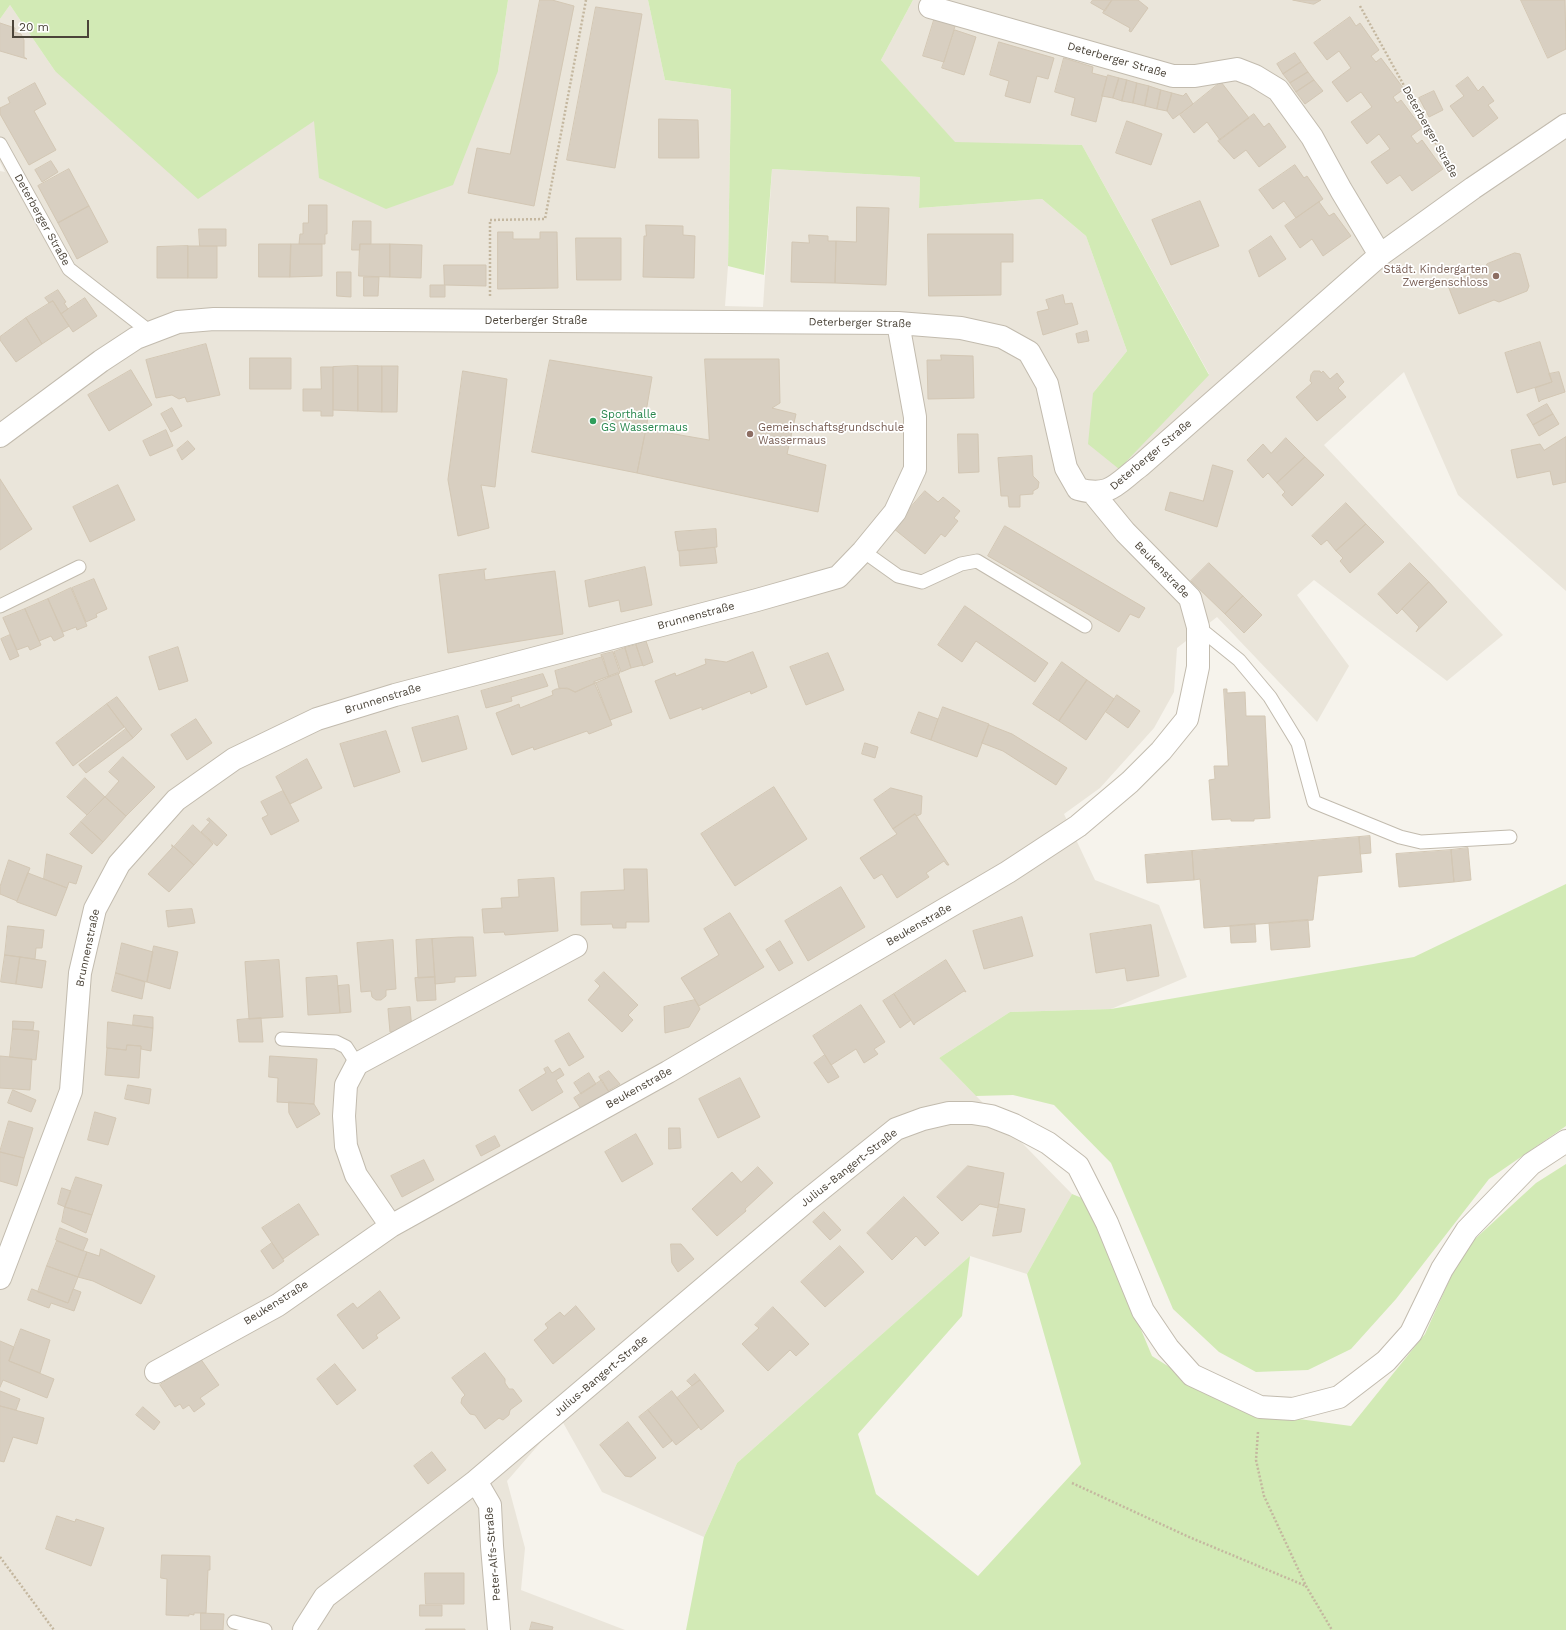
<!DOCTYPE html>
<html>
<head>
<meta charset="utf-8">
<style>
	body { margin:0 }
	#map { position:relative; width:1566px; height:1630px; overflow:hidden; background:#f6f3ec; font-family:"Work Sans",sans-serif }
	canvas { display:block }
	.scale { position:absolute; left:12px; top:20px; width:77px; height:18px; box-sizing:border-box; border:2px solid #4b4439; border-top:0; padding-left:5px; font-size:12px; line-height:14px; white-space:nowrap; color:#4b4439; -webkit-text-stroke:3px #fff; paint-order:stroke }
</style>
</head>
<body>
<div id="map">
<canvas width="1566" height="1630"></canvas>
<div class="scale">20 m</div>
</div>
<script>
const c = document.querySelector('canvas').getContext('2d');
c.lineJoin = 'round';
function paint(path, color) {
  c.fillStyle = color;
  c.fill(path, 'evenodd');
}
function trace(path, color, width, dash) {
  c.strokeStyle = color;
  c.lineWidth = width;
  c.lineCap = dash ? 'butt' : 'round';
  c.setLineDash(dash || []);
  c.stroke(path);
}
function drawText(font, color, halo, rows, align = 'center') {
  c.font = font + ' "Work Sans",sans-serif';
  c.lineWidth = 3.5;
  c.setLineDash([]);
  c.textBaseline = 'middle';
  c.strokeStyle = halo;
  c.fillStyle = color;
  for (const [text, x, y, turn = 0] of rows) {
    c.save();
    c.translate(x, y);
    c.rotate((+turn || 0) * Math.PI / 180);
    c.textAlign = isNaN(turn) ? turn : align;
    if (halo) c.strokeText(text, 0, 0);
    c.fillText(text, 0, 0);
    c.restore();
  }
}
const residential = new Path2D(`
	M508,0H648L665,80L731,89L728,266L725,306L763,307L772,169L920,177L919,208L1042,199L1086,236L1127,351L1093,393L1209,374L1082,145L955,143L881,60L913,0H1566V591L1458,495L1404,372L1324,445L1503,635L1447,681L1314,580L1297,595L1349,666L1317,722L1217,617L1177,648L1174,692L1154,728L1100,788L1064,814L1095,880L1159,905L1187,977L1111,1009L1010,1012L939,1058L1072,1194L1027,1274L970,1256L737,1463L704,1537L602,1492L561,1419L507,1481L525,1548L521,1590L625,1630H0V171L5,172L0,162V19L10,5L55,71L315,121L498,71Z`);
const green = new Path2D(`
	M0,0H508L498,71L453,185L386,209L319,178L314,121L198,199L55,71L10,5L0,19Z
	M648,0H913L881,60L955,142L1082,145L1209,375L1119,469L1088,444L1093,393L1127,351L1086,236L1042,199L919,208L920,177L772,169L764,275L728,266L731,89L665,80Z
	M1566,884V1126L1489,1179L1396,1299L1351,1349L1308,1370L1256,1372L1219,1352L1173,1309L1111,1163L1054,1105L1013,1095L976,1096L939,1058L1010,1012L1111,1009L1414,957Z
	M1566,1164V1630H686L704,1537L737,1463L970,1256L962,1316L858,1434L876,1494L978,1576L1081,1464L1027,1274L1072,1194L1087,1200L1152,1356L1231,1406L1299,1419L1351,1426L1425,1334L1463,1250L1536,1183Z`);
const building = new Path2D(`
	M540,0H552L574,6L534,206L468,193L477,148L510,154Z
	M1093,0H1112L1105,11L1091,3Z
	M1112,0H1138L1148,8L1131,32L1129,31L1130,28L1103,13Z
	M1293,0H1321L1314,4Z
	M1521,0H1565L1566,49L1548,58Z
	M596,7L642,14L615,168L567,160Z
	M935,17L956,23L944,62L923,56Z
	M1350,17L1356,26L1360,23L1379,50L1371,56L1376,62L1381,58L1404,89L1393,97L1397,103L1401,100L1422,128L1411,136L1417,144L1422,140L1443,169L1412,191L1400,175L1387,184L1371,162L1390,149L1379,134L1367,144L1351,122L1372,107L1361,92L1347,102L1332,82L1351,68L1339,51L1327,60L1314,43Z
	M0,23L15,28L14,32L21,34L24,40V57L27,59L0,51Z
	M955,30L976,37L964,75L942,68Z
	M999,42L1054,58L1048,79L1037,76L1030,103L1005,96L1009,81L990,75Z
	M1295,53L1301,62L1283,74L1277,64Z
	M1064,58L1093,67L1092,73L1107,77L1096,122L1071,115L1075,98L1055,92Z
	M1301,62L1308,72L1290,83L1283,74Z
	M1308,72L1314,80L1296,92L1290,83Z
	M1108,75L1119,78L1113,98L1102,96Z
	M1468,77L1478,91L1483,86L1494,101L1488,105L1498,118L1473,137L1450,106L1464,96L1456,86Z
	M1119,78L1127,80L1122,101L1113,98Z
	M1127,80L1137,83L1133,103L1122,101Z
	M1314,80L1323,91L1305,104L1296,92Z
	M1221,82L1249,118L1220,140L1207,122L1194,133L1180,115Z
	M35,83L46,104L34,111L56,150L29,165L0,114V108L10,103L8,98Z
	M1137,83L1149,86L1145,106L1133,103Z
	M1149,86L1161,90L1157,109L1145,106Z
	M1161,90L1172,93L1167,111L1157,109Z
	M1434,91L1443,110L1429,117L1419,98Z
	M1172,93L1183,96L1186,93L1193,104L1173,119L1167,111Z
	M1254,114L1264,127L1269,123L1286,147L1259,167L1246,150L1234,159L1218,141Z
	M659,119L698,120L699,158H659Z
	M1127,121L1162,134L1151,165L1116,153Z
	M51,161L58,172L42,182L35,170Z
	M1295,165L1304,178L1307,176L1323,199L1296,218L1284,201L1273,209L1259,190Z
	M69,169L89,206L58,223L38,186Z
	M1200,201L1219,246L1171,265L1152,220Z
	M1319,202L1329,216L1334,213L1351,236L1323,256L1312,239L1300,248L1285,226Z
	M309,205H327V234H325V244H299L300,234H303V223H308Z
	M89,206L108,242L77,259L58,223Z
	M857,207L889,208L886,285L835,283L836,241L856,242Z
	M353,221H371V244H360V250H352Z
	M646,225L683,226V235L695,236L694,278L643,277L644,236H646Z
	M199,229H226V246H200Z
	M498,232H513V239H540V232H557L558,288L498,289Z
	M928,234H1013V262H1001V295L929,296Z
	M809,235L828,236V241H836L835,283L791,282L792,242L809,243Z
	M1271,236L1286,259L1259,277L1249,251Z
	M576,238H621V280H577Z
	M259,244H291L290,277H259Z
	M291,244H322V276L290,277Z
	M360,244H390V277L359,276Z
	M390,244L422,245L421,278L390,277Z
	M188,246H217V278H188Z
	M188,246V278H157V247Z
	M1515,253L1520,254L1529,286L1527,291L1499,302L1494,300L1459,314L1447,283L1484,269L1487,264Z
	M444,265H486V286L445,285V297H430V285H444Z
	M337,272H351V297L337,296Z
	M364,277H379L378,296H364Z
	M58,290L66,302L64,303L68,309L61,314L53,301L49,303L45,298Z
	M1063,295L1065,304L1072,303L1078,324L1043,335L1037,312L1049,309L1046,300Z
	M85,298L97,316L73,332L61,314Z
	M53,301L69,326L42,344L26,318Z
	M26,318L42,344L16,362L0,340V337Z
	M1087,331L1089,341L1078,343L1076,334Z
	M1540,342L1552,382L1517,393L1505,353Z
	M206,344L220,395L187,402L185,397L179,399L172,395L156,398L146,360Z
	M941,355L973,356L974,398L928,399L927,360H941Z
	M250,358H291V389H250Z
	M705,359H779L780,403L772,408L796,414L787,454L826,465L818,512L637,473L646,429L709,440Z
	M550,360L652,377L646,412L649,413L637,473L532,452Z
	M358,366V411L333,410V367Z
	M358,366H382V412L358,411Z
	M382,366H398L397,412H382Z
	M321,367H333V416H321V411H303V389H321Z
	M131,370L152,405L109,431L88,395Z
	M463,371L507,379L495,487L481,485L489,528L458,536L448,480Z
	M1314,371H1320L1321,373L1323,371L1330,379L1337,373L1344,382L1338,388L1346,397L1317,421L1296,397L1312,383L1310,381L1311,375Z
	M1559,372L1565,392L1541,400L1539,402L1535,388L1552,382L1549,374Z
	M1547,404L1553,414L1533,425L1527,415Z
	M172,408L182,426L171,432L161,414Z
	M1553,414L1559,424L1539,436L1533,425Z
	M166,430L173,446L150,456L143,441Z
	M958,434H978L979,472L959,473Z
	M1566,437V482L1553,485L1550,471L1517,478L1511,450L1540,444L1544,450Z
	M1286,438L1305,457L1277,483L1268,473L1263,478L1247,460L1263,444L1271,453Z
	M188,441L195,449L182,460L177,450Z
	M1032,456L1033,476L1039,482L1038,488L1033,491V494L1020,495V507H1009L1008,496H1001L998,458Z
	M1305,457L1324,475L1292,506L1282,495L1285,492L1277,483Z
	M1213,465L1233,471L1217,527L1165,510L1170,492L1203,501Z
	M0,479L32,529L0,550Z
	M118,485L135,520L90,542L73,507Z
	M925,491L938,502L943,497L960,511L954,518L958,521L945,537L941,534L925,554L893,528Z
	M1346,503L1366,524L1336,551L1327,540L1321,545L1312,536Z
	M1366,524L1384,542L1350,573L1340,561L1343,558L1336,551Z
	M1005,526L1145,608L1139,618L1130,614L1119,632L988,556Z
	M716,529L717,547L678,551L675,532Z
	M715,548L717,563L680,566L679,551Z
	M1209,563L1243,596L1225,614L1191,581Z
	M1410,563L1429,582L1397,614L1378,594Z
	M645,567L652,605L621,612L619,600L589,607L585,581Z
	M486,569L484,570L485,580L555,571L563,634L448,653L439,575Z
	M94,579L107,609L96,614L97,617L86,622L72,588Z
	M1429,582L1447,602L1416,632L1419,627L1402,609Z
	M71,588L87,626L77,630L76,627L63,632L48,599Z
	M1243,596L1262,615L1244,633L1225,614Z
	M48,599L64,636L54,641L51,636L39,641L25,609Z
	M965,606L1048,663L1035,682L976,641L962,662L938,645Z
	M25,609L41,645L30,650L28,646L17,650L3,618Z
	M10,635L19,656L10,660L1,639Z
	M646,641L653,662L643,666L636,645Z
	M636,645L643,665L631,668L625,648Z
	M178,647L188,681L159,690L149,657Z
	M625,648L631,668L621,672L614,652Z
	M613,652L620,673L609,677L601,655Z
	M753,652L767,687L751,694L750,691L702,710V707L670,719L655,681L675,673L676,676L706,664L705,659L726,662Z
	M828,653L844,690L806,705L790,667Z
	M603,657L609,677L575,692L569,689L559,688L555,671Z
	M1062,662L1087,680L1059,721L1033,704Z
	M618,673L632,712L610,720L594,682Z
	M543,674L548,686L511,697L512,701L486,708L481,691Z
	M1087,680L1114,699L1086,740L1059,721Z
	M596,683L612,725L589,734L587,731L534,750L533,747L512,755L496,713L519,704L520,708L553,695L552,691L556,689L567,688L575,692Z
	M1224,689H1227V693L1245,692L1246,716H1265L1270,818L1254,819V821H1231V819L1212,820L1209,780L1215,779L1214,766H1228Z
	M1117,695L1140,711L1128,728L1106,712Z
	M117,697L142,729L133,738L107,704Z
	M107,704L124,727L73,766L56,743Z
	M943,707L989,724L977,757L931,740Z
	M919,712L938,719L931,740L911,733Z
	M458,716L467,749L422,762L412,728Z
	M196,719L212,743L187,760L171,735Z
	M989,725L1012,734L1067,768L1056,785L1003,751L982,743Z
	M126,729L133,738L86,773L79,765Z
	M386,731L400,772L354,787L340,744Z
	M865,743L878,747L875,758L862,754Z
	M123,757L155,787L126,816L105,797L119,781L109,772Z
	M307,759L322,788L290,804L276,777Z
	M85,778L105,797L87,815L67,797Z
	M774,787L807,839L735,886L701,834Z
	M891,788L922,796L921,814L917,816L915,814L893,829L874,800Z
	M283,791L299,821L271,835L262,818L268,815L261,802Z
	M105,797L126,816L103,842L81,822Z
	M915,814L949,865H947L944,861L926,873L929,877L897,898L882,874L874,879L860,858L897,834L893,829Z
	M209,818L227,835L217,846L201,832L210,822L207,820Z
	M81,822L103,842L92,854L70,834Z
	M193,825L213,844L194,865L174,847Z
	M1370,836L1371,853L1360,854L1359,837Z
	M1359,837L1362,872L1318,876L1313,920L1204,928L1200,879L1194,880L1192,851Z
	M172,845L194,865L169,892L148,874L172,848Z
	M1468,848L1471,880L1454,882L1451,850Z
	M1451,850L1454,882L1399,887L1396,854Z
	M1192,851L1194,880L1147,883L1145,855Z
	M47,854L82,866L76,884L69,882L67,888L44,879Z
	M9,860L30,868L17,901L0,894V887Z
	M624,869H647L649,922H626V928H613L612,924L581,925V892L624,890Z
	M28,873L67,888L56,916L17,902Z
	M554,878L558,931L505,935L504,932L484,933L482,909L502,908L501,898L519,897L518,880Z
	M841,887L865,927L808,961L785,921Z
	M192,909L195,923L168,927L166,911Z
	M730,913L764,967L699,1006L681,978L719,955L704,929Z
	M1022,917L1033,956L984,969L973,931Z
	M1308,920L1310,947L1271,950L1269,923Z
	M1255,924L1256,942L1231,943L1230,926Z
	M1151,925L1159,976L1127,981L1125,968L1096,973L1090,934Z
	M8,926L44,930L42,948H36L35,959L5,955Z
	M460,937H473L476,976L455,977V982L435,984L432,939Z
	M432,939L435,977L418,978L416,940Z
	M393,940L396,989L386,990V996L381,1000H376L372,997L371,991L361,992L357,943Z
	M780,941L793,963L779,971L766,950Z
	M122,943L153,952L147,982L116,973Z
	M154,946L178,952L170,989L147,982Z
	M5,955L20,957L16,984L1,982Z
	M20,957L46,961L42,988L16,984Z
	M279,960L283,1017L249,1019L245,962Z
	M946,960L966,992L964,991L915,1023L914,1025L894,994Z
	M604,972L638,1005L628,1015L633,1020L622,1032L588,1000L600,986L595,981Z
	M116,973L145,982L142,999L112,991Z
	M337,976L340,1013L308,1015L306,978Z
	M435,977L436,1000L417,1001L415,978Z
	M349,985L351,1012L340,1013L338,986Z
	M894,994L911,1020L900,1028L883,1001Z
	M695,1000L700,1009L689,1027L665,1033L664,1007Z
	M861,1005L885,1042L874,1049L878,1054L864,1063L856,1049L831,1065L813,1036Z
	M410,1007L412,1030L390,1032L388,1009Z
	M134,1015L153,1017V1028L133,1025Z
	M261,1018L263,1042H239L237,1020Z
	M13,1021L34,1022L33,1030L13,1029Z
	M108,1022L153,1028L151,1051L141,1049V1046L127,1045L126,1050L107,1048Z
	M13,1029L39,1031L36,1060L10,1057Z
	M569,1033L584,1057L569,1066L555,1041Z
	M127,1045L141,1046L139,1078L105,1075L107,1048L126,1050Z
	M825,1055L839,1077L828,1083L814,1063Z
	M0,1056L32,1059L30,1090L0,1088Z
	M270,1056L317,1059L314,1104L277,1102L278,1078L269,1077Z
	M548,1067L552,1073L560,1068L564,1075L556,1080L563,1092L532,1111L519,1090L546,1073L544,1069Z
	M609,1071L620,1084L608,1091L599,1077Z
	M589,1073L596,1084L581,1094L574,1083Z
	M740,1078L760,1117L718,1138L699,1099Z
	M602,1080L609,1092L581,1109L574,1098Z
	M128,1085L151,1089L149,1104L125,1099Z
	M13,1090L36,1100L31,1112L8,1103Z
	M289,1102L314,1104L320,1114L297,1128L289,1113Z
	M95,1112L116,1118L108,1145L88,1140Z
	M9,1121L33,1128L24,1158L0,1152Z
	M669,1128H680L681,1148L669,1149Z
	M636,1134L653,1164L622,1182L605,1152Z
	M495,1136L500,1146L481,1156L476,1146Z
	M0,1152L24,1158L17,1186L0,1181Z
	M424,1160L434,1180L402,1197L391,1176Z
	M968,1166L1004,1173L998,1208L980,1204L962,1221L937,1197Z
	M758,1167L773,1183L745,1209L746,1211L717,1236L692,1209L732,1172L741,1182Z
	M76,1177L102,1185L92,1215L65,1207Z
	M62,1188L71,1191L65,1207L58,1204Z
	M904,1197L939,1233L925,1246L916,1236L892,1260L867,1233Z
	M299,1204L319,1235H317L283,1259L262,1228Z
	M999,1204L1025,1209L1021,1232L993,1236Z
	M65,1207L92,1215L86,1233L62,1222Z
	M824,1212L841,1230L830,1240L813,1222Z
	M60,1228L88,1239L83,1251L56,1240Z
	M57,1241L87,1252L78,1277L47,1266Z
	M272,1243L284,1261L273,1269L261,1251Z
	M671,1244H681L694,1259L678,1272L672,1263Z
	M840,1246L864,1272L825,1307L801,1282Z
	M101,1249L155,1276L141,1304L93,1281L78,1277L87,1252L99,1256Z
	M47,1266L78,1277L68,1303L38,1292Z
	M32,1289L68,1303L73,1289L81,1292L74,1311L51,1303L49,1308L28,1300Z
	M380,1291L400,1318L376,1335L378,1338L363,1349L337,1315L353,1303L357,1308Z
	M576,1306L595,1329L553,1364L534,1340L548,1328L545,1324L560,1312L564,1316Z
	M773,1307L809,1344L796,1356L790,1350L768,1371L742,1344L759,1328L755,1325Z
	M21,1329L50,1340L40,1373L9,1361Z
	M0,1341L14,1347L9,1361L54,1379L47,1398L3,1380L0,1387Z
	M485,1353L505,1379V1383L509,1389H513L522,1401L510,1410L509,1415L503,1420L499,1418L485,1429L475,1415L470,1414L461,1403L462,1398L465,1395L452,1378Z
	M200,1358L219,1385L200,1398L205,1404L194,1412L189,1405L183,1409L180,1404L175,1407L160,1385Z
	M335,1364L356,1390L337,1405L317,1379Z
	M695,1374L700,1380L692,1386L687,1381Z
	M700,1380L724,1411L701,1430L677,1398Z
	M0,1391L20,1399L16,1410L0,1406Z
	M672,1391L699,1427L676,1445L648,1410Z
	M0,1406L44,1418L37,1444L13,1437L4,1462L0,1461Z
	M143,1407L160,1422L154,1430L136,1415Z
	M648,1410L672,1441L663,1448L639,1417Z
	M628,1422L656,1458L631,1477L625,1476L600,1445Z
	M432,1452L446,1470L428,1484L414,1466Z
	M57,1516L75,1522L76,1519L104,1528L91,1566L46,1549Z
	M162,1555L210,1556V1570H208L206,1613H194V1615L189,1614V1616L166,1615L167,1579L161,1578Z
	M425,1573H464V1604H426Z
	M420,1605H442V1616H420Z
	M201,1613L224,1614L223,1630H201Z
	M532,1622L553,1627L552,1630H530Z
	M426,1629H465V1630H426Z`);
const path = new Path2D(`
	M1360,6L1453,174
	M490,296V220L545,219L586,0
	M1258,1432L1256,1460L1264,1496L1306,1586L1332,1630
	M1072,1483L1189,1537L1306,1586
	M0,1557L54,1630`);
const lane = new Path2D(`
	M0,144L69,269L150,332
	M863,551L898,576L922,582L961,564L977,561L1085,626
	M0,606L79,567
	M1198,627L1239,660L1270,697L1298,743L1314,802L1400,837L1421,842L1510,837
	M282,1039L336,1042L346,1047L357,1064
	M234,1622L265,1630`);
const street = new Path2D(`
	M930,7L1173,76H1195L1237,69L1255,76L1278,90L1312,137L1341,190L1380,255
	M0,436L101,361L136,338L178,322L214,319L898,323L961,328L1002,337L1029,352L1047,384L1066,468L1078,489C1110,498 1116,484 1140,466L1380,255L1473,188L1566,125
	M391,1226L356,1175L346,1146L344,1116L346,1085L357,1064L576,946
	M0,1278L71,1091L80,973L95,909L119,864L176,800L234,759L317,719L395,695L757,600L838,577L863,551L895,512L915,469V417L898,323
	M156,1372L278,1305L391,1226L668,1072L1008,872L1078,826L1130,782L1161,751L1187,719L1198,667V627L1190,598L1125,532L1093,493
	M476,1481L490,1505L492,1546L499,1630
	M304,1630L325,1597L476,1481L804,1203L896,1129L923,1119L949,1113H972L991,1116L1014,1125L1048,1143L1078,1166L1107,1223L1143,1311L1168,1348L1192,1375L1260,1407L1293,1409L1339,1397L1386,1361L1411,1333L1442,1269L1467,1230L1531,1164L1566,1141`);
const markers = [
	[1496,276,4,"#8d6e63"],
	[593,421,4,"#2e9e5b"],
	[750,434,4,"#8d6e63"]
];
const streetNames = [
	["Deterberger Straße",1117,60,16],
	["Deterberger Straße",1430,132,61],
	["Deterberger Straße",42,220,61],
	["Deterberger Straße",536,321],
	["Deterberger Straße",860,323,1],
	["Deterberger Straße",1151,455,-40],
	["Beukenstraße",1162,570,46],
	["Brunnenstraße",696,616,-15],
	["Brunnenstraße",383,699,-17],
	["Beukenstraße",919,925,-30],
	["Brunnenstraße",88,948,-78],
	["Beukenstraße",639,1088,-29],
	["Julius-Bangert-Straße",849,1168,-38],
	["Beukenstraße",276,1303,-32],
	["Julius-Bangert-Straße",601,1376,-40],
	["Peter-Alfs-Straße",493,1554,-95]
];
const educationNames = [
	["Städt. Kindergarten",1488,270],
	["Zwergenschloss",1488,283],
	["Gemeinschaftsgrundschule",758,428,"left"],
	["Wassermaus",758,441,"left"]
];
const leisureNames = [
	["Sporthalle",601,415],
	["GS Wassermaus",601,428]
];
paint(residential, '#eae5da');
paint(green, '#d2eab5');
paint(building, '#d8cfc1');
trace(building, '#d3c7b4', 1);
trace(lane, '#c2bbae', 15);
trace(street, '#c2bbae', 24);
trace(path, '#c4b79f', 2.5, [2, 2]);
trace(lane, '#fff', 13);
trace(street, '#fff', 22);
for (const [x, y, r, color] of markers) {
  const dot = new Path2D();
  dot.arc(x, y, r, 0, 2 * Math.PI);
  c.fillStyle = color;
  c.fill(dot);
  trace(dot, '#fff', 1.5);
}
drawText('11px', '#4b4439', '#fff', streetNames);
drawText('11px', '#785e54', '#fff', educationNames, 'right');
drawText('11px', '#27864d', '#fff', leisureNames, 'left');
</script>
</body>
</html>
